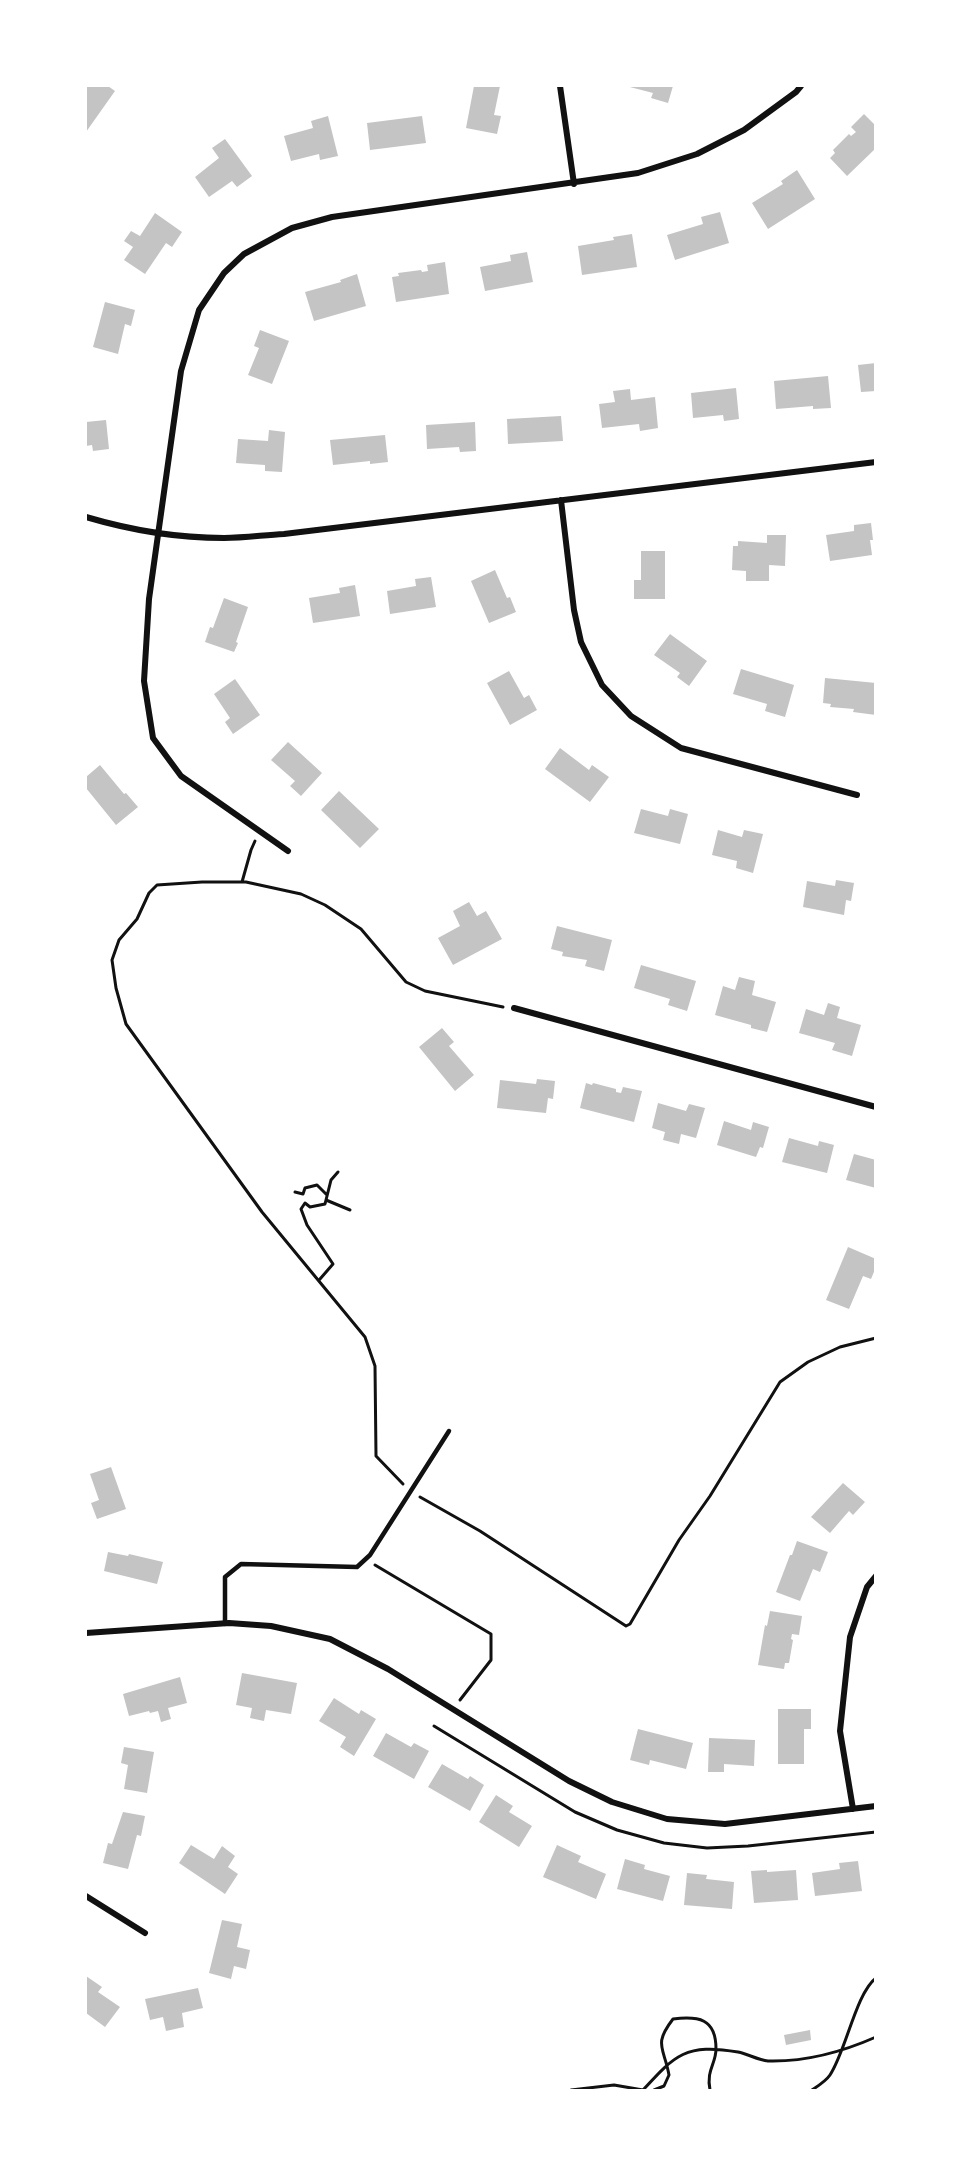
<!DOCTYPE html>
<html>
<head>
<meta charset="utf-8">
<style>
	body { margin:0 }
	#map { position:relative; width:961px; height:2176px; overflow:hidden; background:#fff; font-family:"Archivo Narrow",sans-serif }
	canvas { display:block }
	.frame { position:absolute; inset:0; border:87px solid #fff; pointer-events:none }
</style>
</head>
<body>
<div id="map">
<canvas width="961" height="2176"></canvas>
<div class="frame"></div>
</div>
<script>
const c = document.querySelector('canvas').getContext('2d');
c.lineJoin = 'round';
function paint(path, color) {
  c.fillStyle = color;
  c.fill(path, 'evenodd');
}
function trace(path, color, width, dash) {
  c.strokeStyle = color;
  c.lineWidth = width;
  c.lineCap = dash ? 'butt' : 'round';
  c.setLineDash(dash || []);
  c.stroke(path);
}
const building = new Path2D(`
	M86,86H108L115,91L86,132Z
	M474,86H500L494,115L501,116L497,134L466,128Z
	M626,86H673L668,103L651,98L653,93Z
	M864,114L876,126V148L847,176L830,158L835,153L833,150L849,134L851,136L856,132L851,127Z
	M328,116L338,156L320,160L319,154L291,161L284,136L313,128L311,121Z
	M422,116L426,143L370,150L367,123Z
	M225,139L252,176L237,187L232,181L209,197L195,177L219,158L212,148Z
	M797,170L815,199L768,229L752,203L783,184L781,181Z
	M720,212L729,243L675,260L667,235L703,224L701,217Z
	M155,213L182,232L172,247L166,243L145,274L124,260L133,247L124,241L131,231L140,236Z
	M632,234L637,267L582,275L578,246L614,240L613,237Z
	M527,252L533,282L485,291L480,267L511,261L510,255Z
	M445,262L449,294L396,302L392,277L399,276L398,273L421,270L422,272L428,271L427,265Z
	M357,274L366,306L314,321L305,292L341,282L340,280Z
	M105,302L135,310L131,326L125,324L118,354L93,347Z
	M260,330L289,341L272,384L248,375L259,348L254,346Z
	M876,363V391L861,392L858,365Z
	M828,376L831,408L813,409V406L776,409L774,381Z
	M736,388L739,419L724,421L723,415L693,418L691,393Z
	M630,389L631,400L655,397L658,428L640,431L639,424L602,428L599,404L615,402L613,391Z
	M561,416L563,441L508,444L507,419Z
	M106,420L109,449L93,451L92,445L86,446V422Z
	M475,422L476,451L460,452L459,447L427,449L426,425Z
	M269,430L285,432L282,472L265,471V465L236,463L238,439L268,441Z
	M385,435L388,462L370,464V461L333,465L330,440Z
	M871,523L873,540H870L872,555L830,561L826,535L854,531V525Z
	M767,535H786L785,566L769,565V581H746V571L732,570L733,546H738V541L767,543Z
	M641,551H665V599H634V580H641Z
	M495,570L507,598L510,597L516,612L489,623L471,581Z
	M431,577L436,607L390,614L387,591L416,586L415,579Z
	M355,585L360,616L313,623L309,598L340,593L339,588Z
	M224,598L248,607L236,642L238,643L234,652L205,642L210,627L213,628Z
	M670,634L707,661L689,686L677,677L680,673L654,655Z
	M741,669L794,685L785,717L765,711L767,704L733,694Z
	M509,671L524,698L529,695L537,710L510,725L487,683Z
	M825,678L876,683V715L853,712L854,709L830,707L831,704L823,703Z
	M235,679L260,715L233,734L225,722L230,718L214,694Z
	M288,742L322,773L301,796L290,786L295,781L271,760Z
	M560,748L589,770L592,765L609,777L590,802L545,769Z
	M100,765L124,794L126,793L138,807L116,825L86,788V777Z
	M339,791L379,829L360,848L321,810Z
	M641,809L668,816L670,809L688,814L680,844L634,833Z
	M718,830L742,837L744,830L763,834L753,873L736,868L737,861L712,855Z
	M836,880L854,883L851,901L846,900L844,915L803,907L807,881L835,886Z
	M469,902L477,916L486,911L502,939L453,965L438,938L460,926L453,911Z
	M557,926L612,940L604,971L585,966L587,960L562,956L563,952L551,949Z
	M641,965L696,981L687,1011L668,1005L670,999L634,988Z
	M739,977L755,981L752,995L776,1002L767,1032L751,1028V1025L715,1015L723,986L735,990Z
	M828,1003L840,1007L837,1018L861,1025L852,1056L832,1050L835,1043L799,1033L806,1009L824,1015Z
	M442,1028L454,1042L449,1046L474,1075L455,1091L419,1047Z
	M537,1079L555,1081L553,1099L548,1098L546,1113L497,1108L500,1080L536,1084Z
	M586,1083L592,1085L593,1083L616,1089V1092L621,1093L623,1087L642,1091L634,1122L580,1108Z
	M658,1103L686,1111L689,1104L705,1108L696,1138L681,1134L679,1144L663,1140L665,1132L652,1128Z
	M724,1121L751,1130L753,1122L769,1127L763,1148L760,1147L756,1157L717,1145Z
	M789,1138L818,1146L819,1141L834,1145L827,1173L782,1162Z
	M854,1154L876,1160V1188L846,1180Z
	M848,1247L876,1259V1267L871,1279L863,1276L849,1309L826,1300Z
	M111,1467L126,1509L97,1519L91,1503L99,1500L90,1474Z
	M843,1483L865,1502L853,1515L849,1511L830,1533L811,1517Z
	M797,1541L828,1552L820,1572L813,1569L800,1601L776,1592L790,1555H792Z
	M108,1552L128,1556L129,1554L163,1562L157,1584L104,1571Z
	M770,1611L802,1616L799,1635L792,1634L791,1639L793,1640L789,1663H785L784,1669L758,1665L765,1625L767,1626Z
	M242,1673L297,1683L291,1714L266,1710L264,1721L250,1718L252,1708L236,1705Z
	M180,1677L187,1703L168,1708L171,1719L161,1722L158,1711L150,1713L149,1711L129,1716L123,1694Z
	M334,1698L359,1714L361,1710L376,1719L354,1756L340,1747L346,1737L319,1721Z
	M778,1709H811V1729H804V1764H778Z
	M638,1729L693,1743L686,1769L650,1760L649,1765L630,1760Z
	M386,1733L411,1747L414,1743L429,1751L414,1779L373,1756Z
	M709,1738L755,1740L754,1766L724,1764V1772H708Z
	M124,1747L154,1752L147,1793L124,1789L128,1765L121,1763Z
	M442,1764L468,1779L470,1776L484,1785L470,1811L428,1787Z
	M496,1795L513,1806L509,1812L532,1826L519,1847L479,1822Z
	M123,1812L145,1816L141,1836L137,1835L128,1869L103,1863L108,1843L112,1844Z
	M191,1845L214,1859L222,1846L235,1856L228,1867L238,1874L225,1894L179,1863Z
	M557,1845L581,1856L578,1862L606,1874L596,1899L543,1877Z
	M625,1859L645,1865L644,1869L670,1876L663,1901L617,1889Z
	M858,1861L862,1891L815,1896L812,1873L840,1869L839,1863Z
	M767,1870V1872L796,1870L798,1900L754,1903L751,1871Z
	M687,1873L707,1875L706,1879L734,1882L732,1909L684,1905Z
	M222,1920L242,1924L237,1947L250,1950L246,1969L234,1966L231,1979L209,1973Z
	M86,1976L102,1987L98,1992L120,2007L105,2027L86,2013Z
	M198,1988L203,2008L182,2013L184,2027L166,2031L163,2017L150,2020L145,1999Z
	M810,2030L811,2040L786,2045L784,2035Z`);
const path = new Path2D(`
	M242,882L251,850L255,841
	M295,1192L303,1194L305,1188L317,1185L327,1195
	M326,1200L331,1180L338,1172
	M320,1279L333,1264L307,1225L301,1209L305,1203L310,1207L325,1204L326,1200L350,1210
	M403,1484L376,1456L375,1366L365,1337L262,1212L126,1024L116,988L112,960L119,940L137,919L149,893L157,885L202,882H246L301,894L325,905L361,929L406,982L425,991L503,1007
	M420,1497L480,1531L626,1626L630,1624L679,1540L710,1496L780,1382L808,1362L840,1347L876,1338
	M375,1565L491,1634V1660L460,1700
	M434,1726L575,1812L617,1830L664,1843L707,1848L748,1846L876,1832
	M571,2090L614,2085L643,2090
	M643,2090C675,2055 686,2043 738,2052C748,2054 758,2060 768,2061C805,2062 842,2052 876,2037
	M654,2090L664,2086L669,2075C664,2047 653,2045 673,2019C698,2016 716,2018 716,2049C716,2064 706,2070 710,2090
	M812,2090C818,2086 826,2081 830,2075C846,2051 856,1993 876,1978`);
const service = new Path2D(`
	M225,1624V1577L241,1564L357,1567L370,1555L449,1431`);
const minor = new Path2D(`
	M560,86L574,184
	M561,500L574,610L581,642L602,685L631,716L681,748L857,795
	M86,517C130,530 177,538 224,538C244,538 264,535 284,534L876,462
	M288,851L181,776L153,738L144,681L149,599L181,371L199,310L224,273L244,254L292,228L332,217L638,173L697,154L744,130L796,92L801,86
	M514,1008L876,1107
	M86,1633L229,1623L271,1626L330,1639L388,1669L569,1781L612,1802L667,1819L725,1824L876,1806
	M853,1809L840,1731L850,1637L867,1587L876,1576
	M86,1896L145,1933`);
paint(building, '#c4c4c4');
trace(path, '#111', 3);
trace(service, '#111', 4.5);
trace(minor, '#111', 6);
</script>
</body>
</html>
